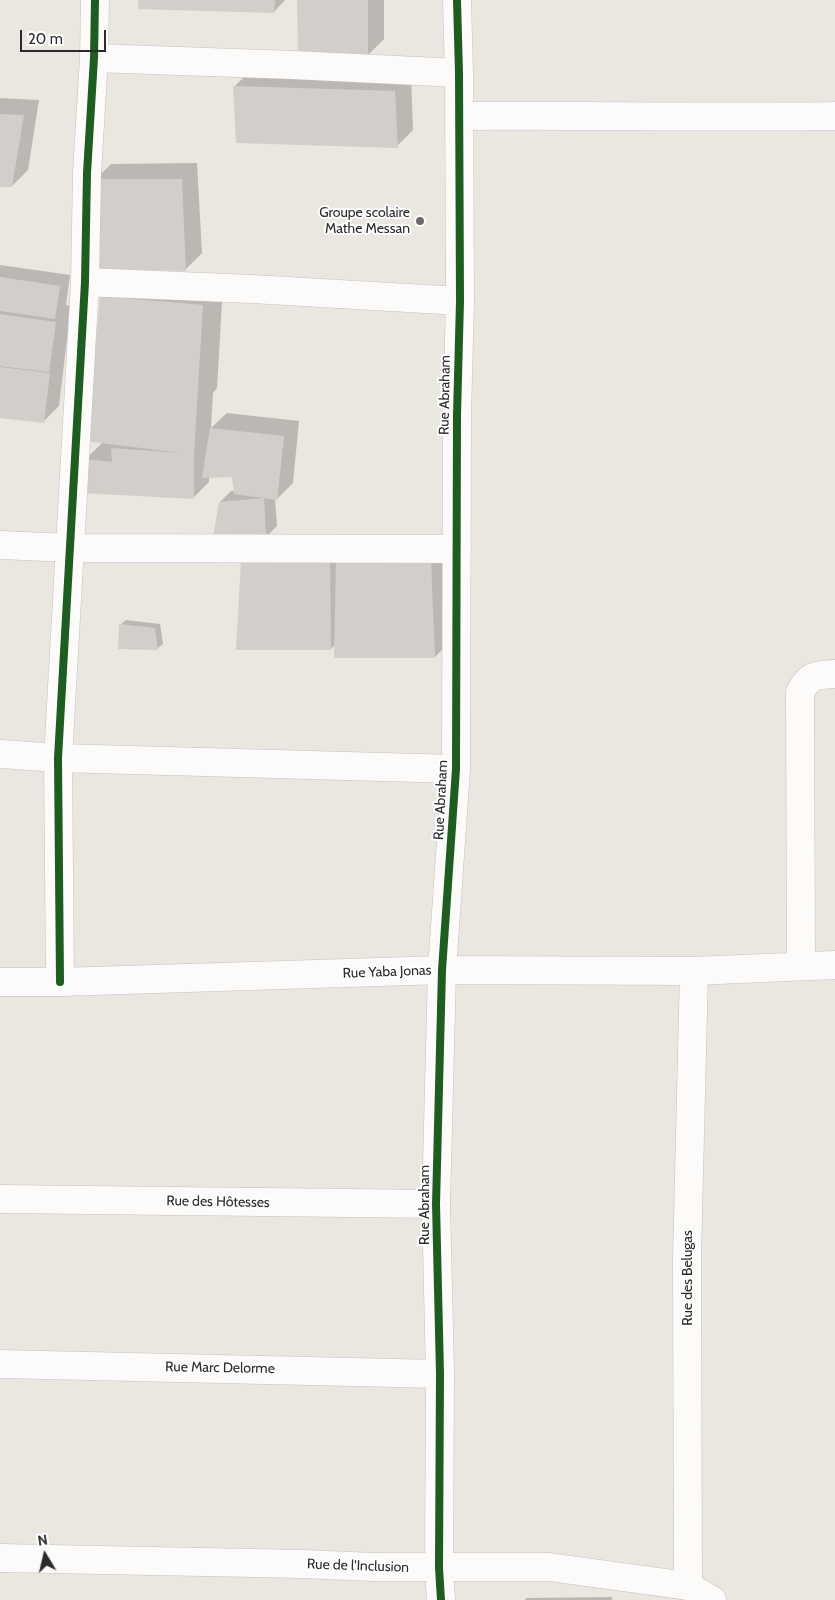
<!DOCTYPE html>
<html>
<head>
<meta charset="utf-8">
<style>
	body { margin:0 }
	#map { position:relative; width:835px; height:1600px; overflow:hidden; background:#eae6e0; font-family:Cabin,sans-serif }
	canvas { display:block }
	.north { position:absolute; left:20px; top:1530px; width:50px; height:50px; -webkit-text-stroke:4px #fff; paint-order:stroke; rotate:351deg; font-size:14px; font-weight:700; line-height:20px; text-align:center; color:#2b2b2b }
	.north::after { content:''; display:block; margin:auto; width:18px; height:22px; background:#2b2b2b; clip-path:polygon(50% 0,100% 100%,50% 72%,0 100%) }
	.scale { position:absolute; left:20px; top:30px; width:86px; height:22px; box-sizing:border-box; border:2px solid #2b2b2b; border-top:0; padding-left:6px; font-size:15px; line-height:18px; white-space:nowrap; color:#2b2b2b; -webkit-text-stroke:4px #fff; paint-order:stroke }
</style>
</head>
<body>
<div id="map">
<canvas width="835" height="1600"></canvas>
<div class="north">N</div>
<div class="scale">20 m</div>
</div>
<script>
const c = document.querySelector('canvas').getContext('2d');
c.lineJoin = 'round';
function paint(path, color) {
  c.fillStyle = color;
  c.fill(path, 'evenodd');
}
function trace(path, color, width, dash) {
  c.strokeStyle = color;
  c.lineWidth = width;
  c.lineCap = dash ? 'butt' : 'round';
  c.setLineDash(dash || []);
  c.stroke(path);
}
function drawText(font, color, halo, rows, align = 'center') {
  c.font = font + ' Cabin,sans-serif';
  c.lineWidth = 4;
  c.setLineDash([]);
  c.textBaseline = 'middle';
  c.strokeStyle = halo;
  c.fillStyle = color;
  for (const [text, x, y, turn = 0] of rows) {
    c.save();
    c.translate(x, y);
    c.rotate((+turn || 0) * Math.PI / 180);
    c.textAlign = isNaN(turn) ? turn : align;
    if (halo) c.strokeText(text, 0, 0);
    c.fillText(text, 0, 0);
    c.restore();
  }
}
const shadow = new Path2D(`
	M139,0H285L274,12Z
	M298,0H384V39L368,55Z
	M251,70L411,75L413,130L397,146L235,86Z
	M0,98L39,100L28,170L12,186H0Z
	M197,163L202,253L186,269L96,268L95,180L111,164Z
	M0,265L70,275L66,305L71,306L59,406L43,422L0,417Z
	M223,285L217,388L213,393L211,428L227,413L299,421L293,483L277,499H275L277,526L266,537L220,502L231,491H235L233,476H209V482L193,498L85,460L103,442L92,402L101,296Z
	M446,544L451,641L435,657L336,644L331,649L242,562Z
	M126,620L160,624L163,644L157,649L120,625Z
	M612,1597V1600H525L526,1598Z`);
const building = new Path2D(`
	M138,0H275L274,13L138,9Z
	M297,0H368V57L298,53Z
	M233,86L395,91L398,148L236,143Z
	M0,114L24,115L12,187H0Z
	M94,179H182L186,271L95,269Z
	M0,277L60,286L55,319L0,311Z
	M100,296L203,305L194,455V499L81,493L84,459L112,462L111,448L182,453L84,441L91,403Z
	M0,314L56,322L49,372L0,366Z
	M0,367L50,373L44,423L0,418Z
	M210,428L284,436L277,500L264,498L266,538L213,537L219,502L264,498L234,494L232,477L202,478Z
	M336,559L431,560L435,658H334Z
	M330,560L331,650H236L241,561Z
	M119,624L155,628L158,650L118,649Z`);
const street = new Path2D(`
	M94,58L293,65L459,73
	M459,116C585,115 710,118 835,116
	M85,282L252,289L460,301
	M0,545L71,548L457,549
	M0,754L58,758L456,769
	M801,966L800,692C810,674 816,675 835,674
	M0,982H60L442,970L694,971L835,965
	M60,982L58,758L85,282L87,173L94,58L95,0
	M0,1199L436,1204
	M0,1364L440,1374
	M0,1558L303,1564L374,1567H549L688,1586L712,1600
	M688,1586L687,1258L694,971
	M441,1600L439,1568L440,1374L436,1204L442,970L456,769L457,415L460,301L459,73L457,0`);
const cycleway = new Path2D(`
	M60,982L58,758L85,282L87,173L94,58L95,0
	M441,1600L439,1568L440,1374L436,1204L442,970L456,769L457,415L460,301L459,73L457,0`);
const markers = [
	[420,221,5,"#6e6c6a"]
];
const poiNames = [
	["Groupe scolaire",410,213],
	["Mathe Messan",410,229]
];
const streetNames = [
	["Rue Abraham",445,395,-89],
	["Rue Abraham",441,800,-87],
	["Rue Yaba Jonas",387,972,-2],
	["Rue des Hôtesses",218,1202,1],
	["Rue Abraham",425,1205,-90],
	["Rue des Belugas",688,1278,-90],
	["Rue Marc Delorme",220,1368,1],
	["Rue de l'Inclusion",358,1566,2]
];
paint(shadow, '#0003');
paint(building, '#d2cfcb');
trace(street, '#c3c2c1', 29);
trace(street, '#fcfbfa', 28);
trace(cycleway, '#1b5e20', 8);
for (const [x, y, r, color] of markers) {
  const dot = new Path2D();
  dot.arc(x, y, r, 0, 2 * Math.PI);
  c.fillStyle = color;
  c.fill(dot);
  trace(dot, '#fff', 2);
}
drawText('14px', '#2b2b2b', '#fff', poiNames, 'right');
drawText('14px', '#2b2b2b', '#fff', streetNames);
</script>
</body>
</html>
